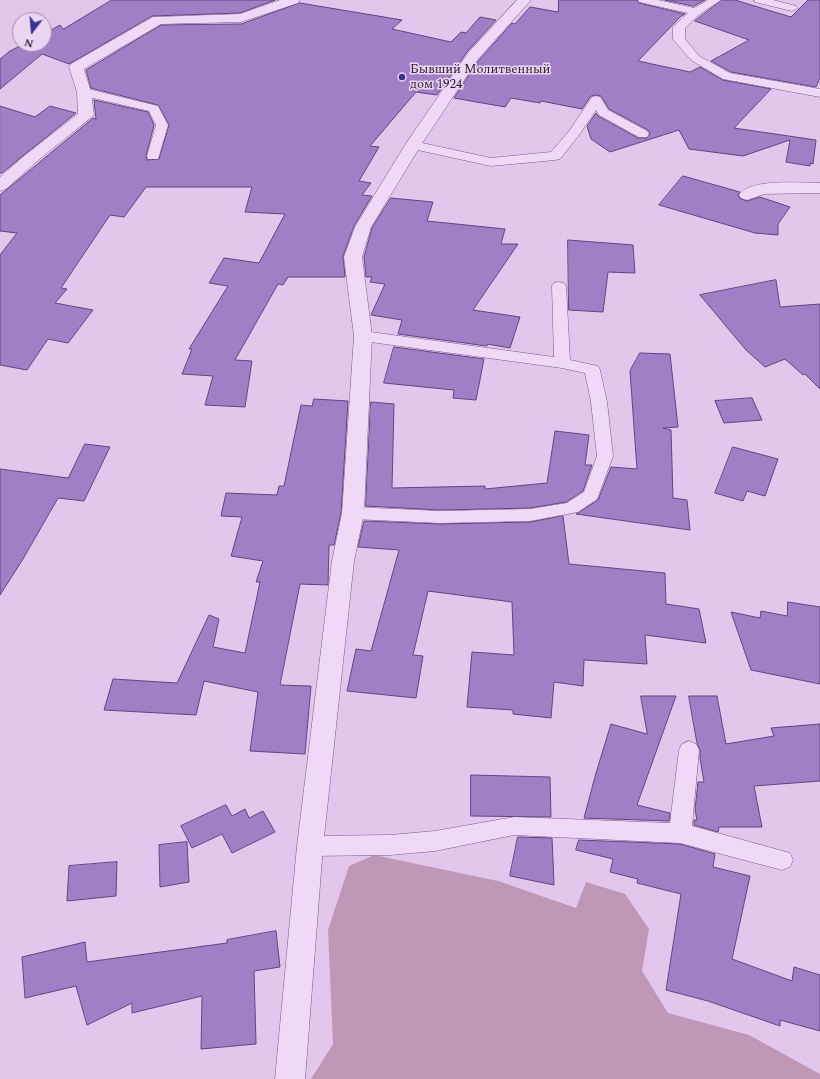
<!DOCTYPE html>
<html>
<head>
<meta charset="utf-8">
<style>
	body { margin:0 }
	#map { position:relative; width:820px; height:1079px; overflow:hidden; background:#e2c6eb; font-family:Spectral,serif }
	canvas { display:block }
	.north { position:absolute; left:12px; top:12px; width:40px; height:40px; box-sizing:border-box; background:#ecd5f3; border:1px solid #9f8da7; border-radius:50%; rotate:196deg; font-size:11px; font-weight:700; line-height:16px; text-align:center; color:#2c2036 }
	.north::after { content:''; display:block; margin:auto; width:14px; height:18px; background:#38328e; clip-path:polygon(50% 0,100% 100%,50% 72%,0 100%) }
</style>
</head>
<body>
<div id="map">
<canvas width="820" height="1079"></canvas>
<div class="north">N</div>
</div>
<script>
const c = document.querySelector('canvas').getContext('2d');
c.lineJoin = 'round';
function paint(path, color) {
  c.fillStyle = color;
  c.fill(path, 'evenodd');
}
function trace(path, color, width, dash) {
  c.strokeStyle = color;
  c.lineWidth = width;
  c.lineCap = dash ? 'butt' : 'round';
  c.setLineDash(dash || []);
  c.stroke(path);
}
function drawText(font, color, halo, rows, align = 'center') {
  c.font = font + ' Spectral,serif';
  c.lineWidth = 3;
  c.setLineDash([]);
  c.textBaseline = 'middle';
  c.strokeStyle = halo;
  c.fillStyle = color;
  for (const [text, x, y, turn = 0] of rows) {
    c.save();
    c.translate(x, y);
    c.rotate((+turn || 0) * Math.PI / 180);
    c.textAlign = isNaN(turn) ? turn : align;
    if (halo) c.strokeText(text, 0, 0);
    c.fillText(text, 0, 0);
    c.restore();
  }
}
const cemetery = new Path2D(`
	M374,855L498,881L576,908L586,882L625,894L649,929L642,971L668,1013L749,1035L820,1074V1079H311L333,1044L328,930L349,866Z`);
const building = new Path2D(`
	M112,0H275L240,13L152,16L69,64L42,54L0,89V59L10,51L24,44H44V34L60,25L63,29Z
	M559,0H637L639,3L685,14L681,16L638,61L690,72L700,67L723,80L771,89L734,128L816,140L813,164L810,163V166L786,162L790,140L743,156L689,149L679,130L610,152L591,139L587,126L596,113L598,116L638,138H647L650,133L648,130L609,109L601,96L596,95L591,96L582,109L541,101L540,103L511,98L505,107L454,98L479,60L512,23L515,24L530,7L558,12Z
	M665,0H705L694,6Z
	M722,0H735L791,17L808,0H820V78L816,87L731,72L711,61L749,40L695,21Z
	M300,3L402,20L392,29L451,42L461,32L466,33L480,17L496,20L467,52L437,95L416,92L370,146L379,147L359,181L371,183L362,195L372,196L354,226L343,256L345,277H288L283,285L278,284L235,360L252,361L245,407L205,405L213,376L182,374L192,349H189L228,286L209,283L224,258L259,263L285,214L245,212L252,187H146L124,217L110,215L61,288L67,289L55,303L93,310L68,343L48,339L27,370L0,365V255L17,233L0,231V195L93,118L96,119L94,100L148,112L154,125L146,156L147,160L159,159L169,125L158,105L91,88L86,70L161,25L241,24Z
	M0,106L35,117L50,106L76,113L2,173H0Z
	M683,176L740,192L738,196L741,199L747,201L760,197L790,207L778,224V235L755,233L659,205Z
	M391,198L433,202L427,221L505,229L501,244H518L473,310L520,317L510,348L487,344V346L398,334L402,320L371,315L385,284L370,282L372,277H366L364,257L372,228Z
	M568,240L633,245L635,273L608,272L603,312L569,310Z
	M776,280L780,307L820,304V389L805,374L803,375L785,359L765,367L746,350L700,295Z
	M394,347L484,359L476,400L453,398L454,390L384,383Z
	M640,353L670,354L678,427L663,428L671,430L673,498L687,500L690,530L576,514L598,500L611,467L637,469L630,371Z
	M752,398L762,420L724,423L715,401Z
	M314,399L348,401L341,513L334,545H329L328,585L300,584L280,685L311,686L305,754L250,751L258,692L204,681L196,715L104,710L113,679L177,683L209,615L219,619L213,647L245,653L260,582H256L263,561L231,556L242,517L221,516L226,493L277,495L279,486H284L301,405L312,406Z
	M371,402L394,404L392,488L485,486V489L547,483L555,431L589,435L585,465H592L583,491L566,502L530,508L440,510L366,506Z
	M85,444L110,447L84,501L58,498L23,559L0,595V469L68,478Z
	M733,447L778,459L765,496L747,491L743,501L715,493Z
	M563,516L569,564L665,573L666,604L699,609L706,643L645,635L647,664L584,660L583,686L554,682L551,718L513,714V710L467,707L472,652L514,655L512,602L428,591L413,655L423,656L416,698L347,691L356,649L371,651L399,550L358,547L364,521L440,524L530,522Z
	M788,602L820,607V684L751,670L731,612L760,618L761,611L787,616Z
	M641,696H676L637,805L670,813L669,821L584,818L596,773L611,724L647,734Z
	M689,696H717L726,744L774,736L771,728L820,724V781L754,786L762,827H719L718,832L694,825V820H697L695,810L698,782H704L700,758V750L697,743Z
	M471,775L550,777L551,817L471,816Z
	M226,805L232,816L245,809L249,818L263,811L275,832L232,853L222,834L192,848L181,826Z
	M518,837L552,838L554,885L510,876Z
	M579,840L680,844L715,854L713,867L750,876L732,959L792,981L794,967L820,975V1031L780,1020V1026L708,1001L666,990L681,894L637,883L638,879L610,872L613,859L576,850Z
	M187,842L189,882L160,887L159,845Z
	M117,862L116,896L67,901L69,866Z
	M276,931L280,967L254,971L256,1044L201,1049L202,996L132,1013V1003L87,1025L76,986L25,998L22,957L85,942L87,962L227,943V940Z`);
const service = new Path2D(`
	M638,0H658L694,8L708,0H721L700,14L685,28V39L699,56L730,73L820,89V97L723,79L691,60L673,39V27L688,13L639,2Z
	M754,0H773L796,6L798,8L792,11L755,2Z
	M84,88L158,106L168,125L158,159H148L147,156L156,125L149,111L80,95L78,92L80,89Z
	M596,96L600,97L608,110L647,131L649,134L647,137H639L599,115L596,110L579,135L560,159L555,160L491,166L413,149L408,148L407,145L408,142L413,141L491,158L551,152L570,130L592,97Z
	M559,282L564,283L566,286L570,360L598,366L600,370L607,402L613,456L597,499L578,512L530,521L440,523L353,519L347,517L344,513L347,509L353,507L440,511L530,509L567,503L584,492L597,456L591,402L585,373L562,368L363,341L358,339L355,336L358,333L363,331L554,357L552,286L554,283Z
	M689,741L696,744L699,750L692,826L790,853L793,860L790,867L782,870L680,843L514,835L435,851L390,855L310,856L302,853L299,846L302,839L310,836L390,835L435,831L514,817L670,823L679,750L682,744Z`);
const minor = new Path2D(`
	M280,0H300L298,3L241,22L161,24L84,69L91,92L94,115L36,162L6,189L0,191V177L24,156L78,114L77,92L69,67L71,64L153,17L240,14Z
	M517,0H531L478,59L421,145L371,227L362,257L372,336L364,513L354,561L323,846L305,1079H275L297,846L332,561L342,513L354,336L344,257L355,227L405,145L468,53Z
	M820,183V193L764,194L747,200L741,198L739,195C750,178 801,183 820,183Z`);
const markers = [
	[402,77,4,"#38328e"]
];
const farPoinames = [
	["Бывший Молитвенный",410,70],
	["дом 1924",410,85]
];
paint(cemetery, '#bd99b7');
paint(building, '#a17fc6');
trace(building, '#614582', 1);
trace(service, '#755d84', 1);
trace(minor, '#755d84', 1);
paint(service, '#efd9f6');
paint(minor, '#efd9f6');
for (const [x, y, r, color] of markers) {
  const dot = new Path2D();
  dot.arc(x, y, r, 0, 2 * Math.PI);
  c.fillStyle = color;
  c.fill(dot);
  trace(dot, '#ecd5f3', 1.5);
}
drawText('13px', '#2c2036', '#ecd5f3', farPoinames, 'left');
</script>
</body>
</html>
